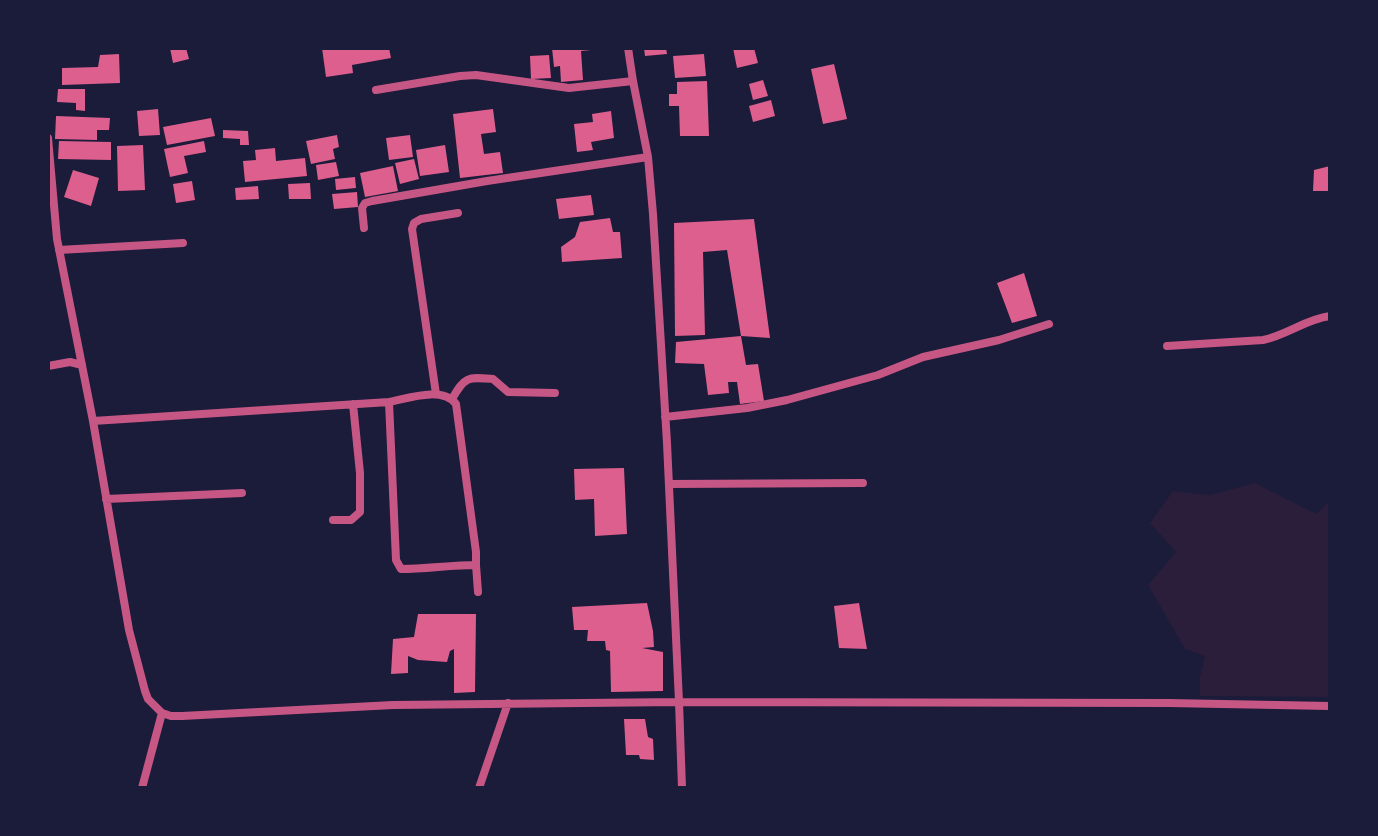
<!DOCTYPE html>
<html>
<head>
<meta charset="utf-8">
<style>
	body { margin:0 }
	#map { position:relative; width:1378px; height:836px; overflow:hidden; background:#1b1b3a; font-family:Signika,sans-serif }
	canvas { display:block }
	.frame { position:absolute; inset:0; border:50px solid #1b1b3a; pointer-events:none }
</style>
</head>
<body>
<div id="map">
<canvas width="1378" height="836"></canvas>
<div class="frame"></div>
</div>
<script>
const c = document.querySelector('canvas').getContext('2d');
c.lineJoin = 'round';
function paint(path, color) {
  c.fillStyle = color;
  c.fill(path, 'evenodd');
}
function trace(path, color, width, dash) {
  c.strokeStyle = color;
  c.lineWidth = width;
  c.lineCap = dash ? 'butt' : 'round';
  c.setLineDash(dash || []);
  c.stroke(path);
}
const green = new Path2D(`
	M1255,483L1316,514L1330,500V697L1200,696V677L1205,656L1185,649L1148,585L1176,552L1150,523L1173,491L1210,495Z`);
const building = new Path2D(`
	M170,48H186L189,59L173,63Z
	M322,48H389L391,58L352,65L353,73L326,77Z
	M552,48H591V50L581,51L583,80L561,82L560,66L554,67Z
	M644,48H666L667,54L645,56Z
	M733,48H754L758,63L737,68Z
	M119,54L120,83L62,85V68L98,67L100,55Z
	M704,54L706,76L675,78L673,56Z
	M549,55L551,78L531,79L530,56Z
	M834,64L847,119L823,124L811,69Z
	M763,80L768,96L753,100L749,84Z
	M707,81L709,136H680L679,106H669V94H677V82Z
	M58,89H85V111L76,110V103L57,102Z
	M771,100L775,116L753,122L749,106Z
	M158,109L160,135L139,136L137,111Z
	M493,109L496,132L481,134L484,154L500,152L503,173L460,178L453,114Z
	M611,111L614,138L591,142L593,150L577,152L574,124L593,122L592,114Z
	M56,116L110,118L109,130H97V140L55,139Z
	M211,118L215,136L167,145L163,127Z
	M223,130L248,131L249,145H240V139L223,138Z
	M337,135L339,147L333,149L335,159L311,164L306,141Z
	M410,135L413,157L389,160L386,138Z
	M59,141L111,142V160L58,159Z
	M204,141L206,152L184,156L188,173L170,177L164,149Z
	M143,145L145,190L118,191L117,146Z
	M445,145L449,172L420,176L416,150Z
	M275,148L276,161L305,158L307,176L245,182L243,161L256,160L255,150Z
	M414,159L419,179L400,184L395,163Z
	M336,162L339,176L318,180L316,165Z
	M393,166L398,191L365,197L360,173Z
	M1330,166V191H1313L1314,170Z
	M73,170L99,178L91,206L64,197Z
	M355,177L356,188L336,190L335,179Z
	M192,181L195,200L176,203L173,184Z
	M310,183L311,199H289L288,184Z
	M258,186L259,199L236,200L235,188Z
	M357,192L358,207L334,209L332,194Z
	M591,195L594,215L559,219L556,199Z
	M610,218L613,232H620L622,258L562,262L561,247L575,237L580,222Z
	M754,219L770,338L741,336L727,250L703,252L705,335L675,336L674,223Z
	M1024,273L1037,316L1012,323L997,283Z
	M741,336L746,365L758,364L764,401L740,404L737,382H728L729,393L708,395L704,364L675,363L676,342Z
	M624,468L627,534L595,536L594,499L575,500L574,469Z
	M647,603L653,631L654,647L642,648L663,652V691L611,692L610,651L606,650L605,641H587L588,630H574L572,607Z
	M859,603L867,649L839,648L834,606Z
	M418,614H476L475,692L454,693V649L450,651L447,662L418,660L408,656V673L391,674L393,639L414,637Z
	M624,719H645L648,737L653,739L654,760L640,759L639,755H626Z`);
const minor = new Path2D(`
	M628,48L633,81L648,157L653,214L667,443L679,702L1168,703L1330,706
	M376,90L460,76L476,75L569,88L633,81
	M48,138L57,239L93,421L129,630L145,691L148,699L162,713L171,716H182L393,705L679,702L682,788
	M364,228L362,208L365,203L372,201L487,181L648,157
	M59,250L183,243
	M1167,346L1263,340C1287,335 1306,319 1330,316
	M48,366L70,362L82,365
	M436,394L412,229L414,223L421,219L458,213
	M452,399C465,376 468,377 493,379L508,392L555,393
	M665,417L747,408L787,400L878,375L923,357L999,340L1049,324
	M93,421L389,402C409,398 442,386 456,404L476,552V565C451,565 426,569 401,569L396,560L389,402
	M669,484L863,483
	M106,499L242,493
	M333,520H351L360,512V473L353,404
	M476,565L478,592
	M142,788L162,713
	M479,788L508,703`);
paint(green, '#2a1e3b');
paint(building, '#dd5f8e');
trace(minor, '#c65784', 8);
</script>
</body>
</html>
